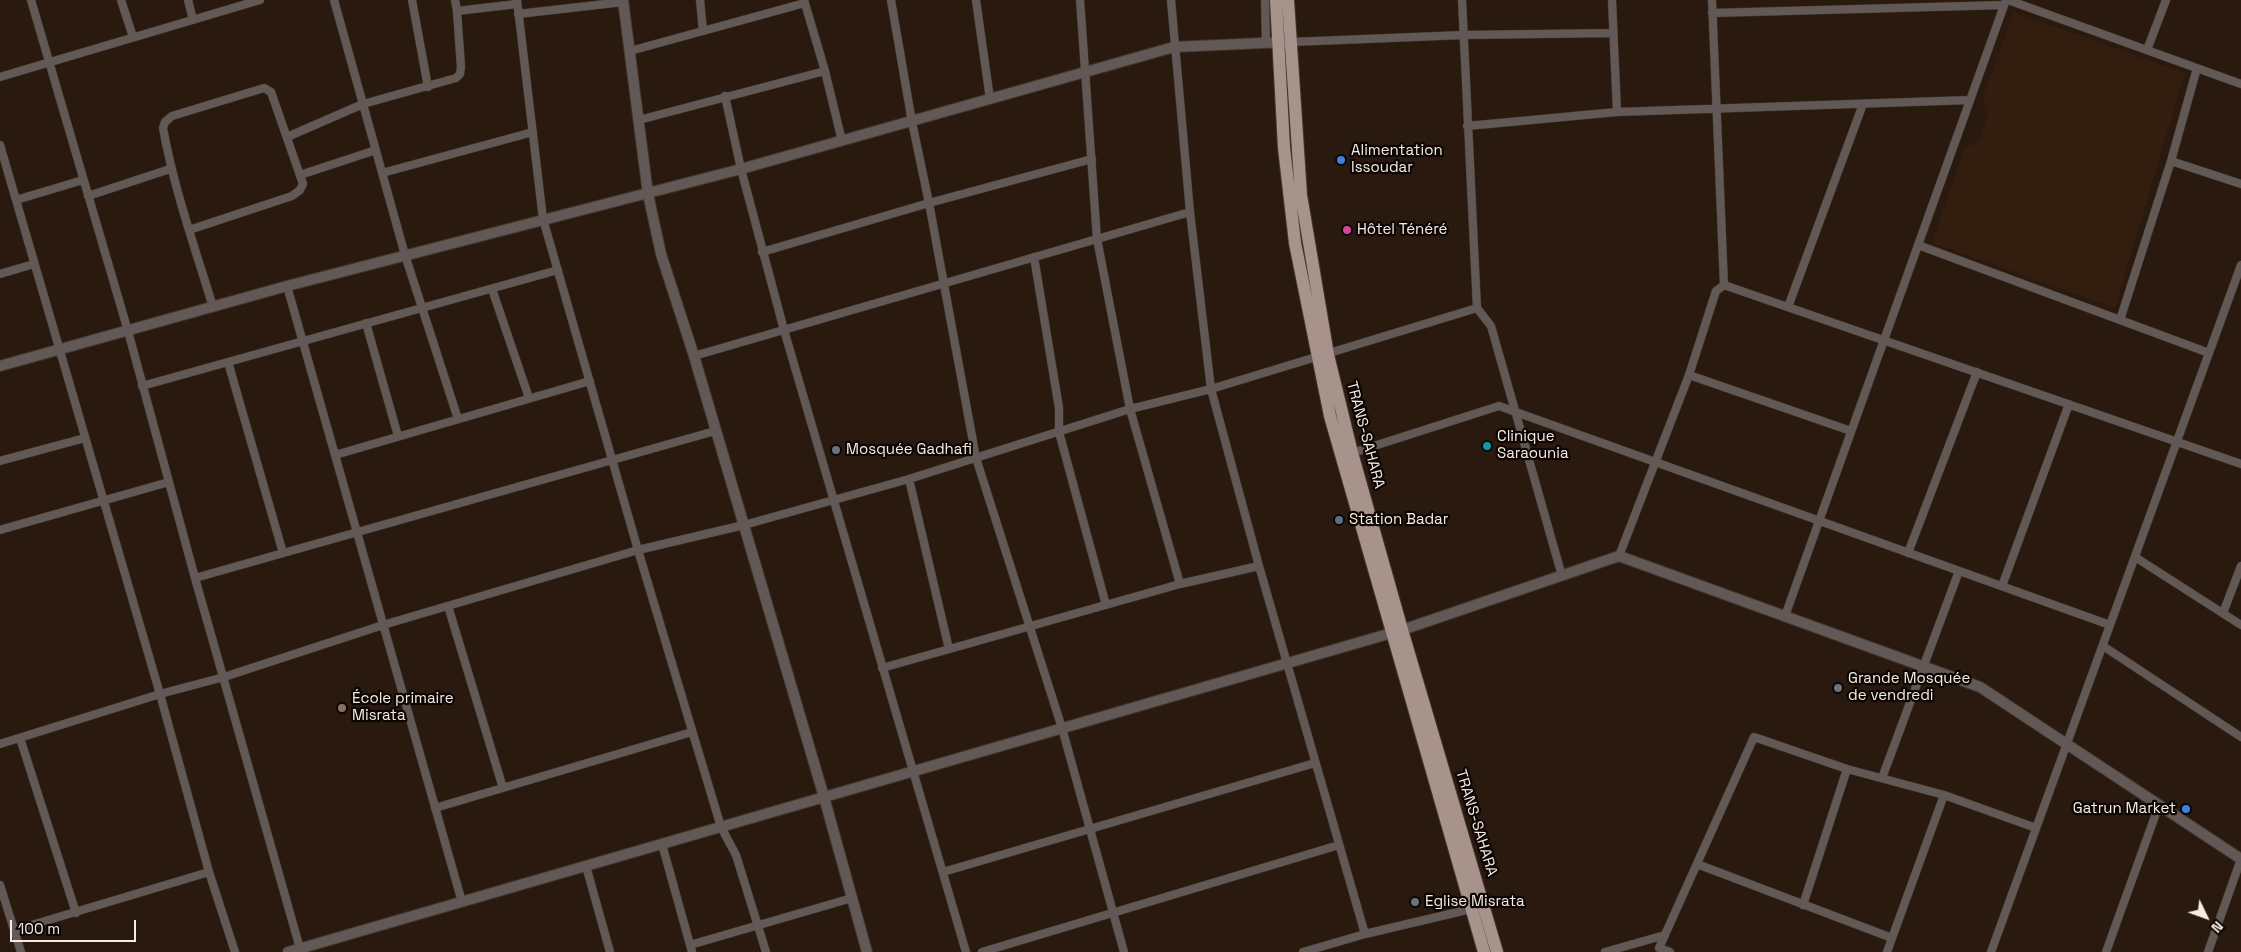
<!DOCTYPE html>
<html>
<head>
<meta charset="utf-8">
<style>
	body { margin:0 }
	#map { position:relative; width:2241px; height:952px; overflow:hidden; background:#29190e; font-family:"Space Grotesk",sans-serif }
	canvas { display:block }
	.north { position:absolute; left:2181px; top:892px; width:50px; height:50px; -webkit-text-stroke:4px #0c0603; paint-order:stroke; rotate:132deg; font-size:14px; font-weight:700; line-height:20px; text-align:center; color:#f7ece4 }
	.north::after { content:''; display:block; margin:auto; width:18px; height:22px; background:#f7ece4; clip-path:polygon(50% 0,100% 100%,50% 72%,0 100%) }
	.scale { position:absolute; left:10px; top:920px; width:126px; height:22px; box-sizing:border-box; border:2px solid #f7ece4; border-top:0; padding-left:6px; font-size:15px; line-height:18px; white-space:nowrap; color:#f7ece4; -webkit-text-stroke:4px #0c0603; paint-order:stroke }
</style>
</head>
<body>
<div id="map">
<canvas width="2241" height="952"></canvas>
<div class="north">N</div>
<div class="scale">100 m</div>
</div>
<script>
const c = document.querySelector('canvas').getContext('2d');
c.lineJoin = 'round';
function paint(path, color) {
  c.fillStyle = color;
  c.fill(path, 'evenodd');
}
function trace(path, color, width, dash) {
  c.strokeStyle = color;
  c.lineWidth = width;
  c.lineCap = dash ? 'butt' : 'round';
  c.setLineDash(dash || []);
  c.stroke(path);
}
function drawText(font, color, halo, rows, align = 'center') {
  c.font = font + ' "Space Grotesk",sans-serif';
  c.lineWidth = 4.5;
  c.setLineDash([]);
  c.textBaseline = 'middle';
  c.strokeStyle = halo;
  c.fillStyle = color;
  for (const [text, x, y, turn = 0] of rows) {
    c.save();
    c.translate(x, y);
    c.rotate((+turn || 0) * Math.PI / 180);
    c.textAlign = isNaN(turn) ? turn : align;
    if (halo) c.strokeText(text, 0, 0);
    c.fillText(text, 0, 0);
    c.restore();
  }
}
const built = new Path2D(`
	M2014,12L2185,73L2115,308L1932,243L1964,148L1978,142L1989,112L1982,99Z`);
const minor = new Path2D(`
	M31,0L128,331L195,578L301,952
	M121,0L133,37
	M188,0L193,20
	M334,0L405,255L458,419
	M412,0L428,87
	M455,0L457,11
	M517,0L543,219L638,550L721,827L736,855L766,952
	M700,0L703,31
	M804,0L825,71L842,141
	M891,0L912,122L929,203L976,458L1062,728L1124,952
	M976,0L990,99
	M1080,0L1097,239L1130,409L1180,584
	M1171,0L1190,212L1211,389L1259,566L1365,934
	M1265,0L1266,43
	M1462,0L1477,308L1491,326L1562,576
	M1612,0L1617,112
	M1712,0L1724,285
	M2008,0L2241,84
	M1712,13L2004,5
	M518,14L623,2
	M1291,42L1464,35L1613,33
	M2147,50L2166,0
	M630,51L805,3
	M0,77L260,0
	M725,96L741,169L784,330L966,952
	M639,120L825,71
	M1467,126L1617,112L1970,100
	M287,137L363,104L456,78L460,74L461,67L457,11L517,4
	M0,145L160,694L209,872
	M2171,161L2241,184
	M382,173L533,132
	M300,175L376,150
	M88,196L170,169
	M16,200L83,180
	M189,230L292,196L300,190L303,184L271,92L264,88L172,116L165,122L163,128C174,189 195,248 213,307
	M1918,245L2209,353
	M762,252L929,203L1092,159
	M1034,257L1059,408V432L1106,605
	M0,274L34,264
	M1724,285L2241,464
	M287,286L462,902
	M492,289L529,398
	M1788,307L1863,104
	M2120,320L2171,161L2197,68
	M366,323L398,436
	M694,356L1190,212
	M228,362L283,553
	M1689,375L1851,431
	M142,386L558,270
	M1352,453L1499,406L2110,625
	M335,455L590,381
	M0,461L85,438
	M909,479L949,649
	M0,530L169,482
	M1908,553L1977,372
	M1619,556L1689,375L1716,291L1724,285
	M2135,557L2241,625
	M195,578L715,431
	M2002,586L2069,404
	M448,606L503,788
	M2223,613L2241,566
	M1785,616L2006,0
	M2103,646L2241,737
	M882,668L1180,584L1259,566
	M20,738L76,913
	M0,744L160,694L224,677L383,625L638,550L744,525L909,479L1130,409L1211,389L1477,308
	M1882,778L1959,571
	M435,808L692,732
	M662,844L692,952
	M1697,864L1892,938
	M586,866L610,952
	M943,872L1315,763
	M0,885L21,952
	M1803,905L1847,769
	M15,930L209,872L235,952
	M690,945L852,898
	M982,952L1339,845
	M1303,952L1365,934L1471,909
	M1605,952L1665,935
	M1670,952L1659,948L1754,737L1847,769L1944,795L2036,828
	M1887,952L1944,795
	M1991,952L2241,265
	M2106,952L2159,805
	M2208,952L2241,859`);
const tertiary = new Path2D(`
	M623,0L648,194L661,254L694,356L824,797L867,952
	M0,366L287,286L741,169L1174,47L1285,42
	M288,952L1402,630L1619,556L1980,687L2241,859`);
const primary = new Path2D(`
	M1276,0L1284,148L1295,243L1330,416L1484,952
	M1288,0L1301,195L1328,355L1352,453L1402,630L1497,952`);
const markers = [
	[1341,160,5,"#3f7fe0"],
	[1347,230,5,"#d1479c"],
	[1487,446,5,"#0f9aa8"],
	[836,450,5,"#6b7280"],
	[1339,520,5,"#5c6f8a"],
	[1838,688,5,"#6b7280"],
	[342,708,5,"#8d6e63"],
	[2186,809,5,"#3f7fe0"],
	[1415,902,5,"#6b7280"]
];
const poiNames = [
	["Alimentation",1351,151],
	["Issoudar",1351,168],
	["Hôtel Ténéré",1357,230],
	["Clinique",1497,437],
	["Saraounia",1497,454],
	["Mosquée Gadhafi",846,450],
	["Station Badar",1349,520],
	["Grande Mosquée",1848,679],
	["de vendredi",1848,696],
	["École primaire",352,699],
	["Misrata",352,716],
	["Gatrun Market",2176,809,"right"],
	["Eglise Misrata",1425,902]
];
const streetNames = [
	["TRANS-SAHARA",1365,435,75],
	["TRANS-SAHARA",1476,823,73]
];
paint(built, '#321d0e');
trace(minor, '#46372c', 9);
trace(tertiary, '#46372c', 12);
trace(primary, '#46372c', 14);
trace(minor, '#625855', 8);
trace(tertiary, '#625855', 10);
trace(primary, '#a7938c', 12);
for (const [x, y, r, color] of markers) {
  const dot = new Path2D();
  dot.arc(x, y, r, 0, 2 * Math.PI);
  c.fillStyle = color;
  c.fill(dot);
  trace(dot, '#0c0603', 2);
}
drawText('15px', '#f7ece4', '#0c0603', poiNames, 'left');
drawText('15px', '#f7ece4', '#0c0603', streetNames);
</script>
</body>
</html>
